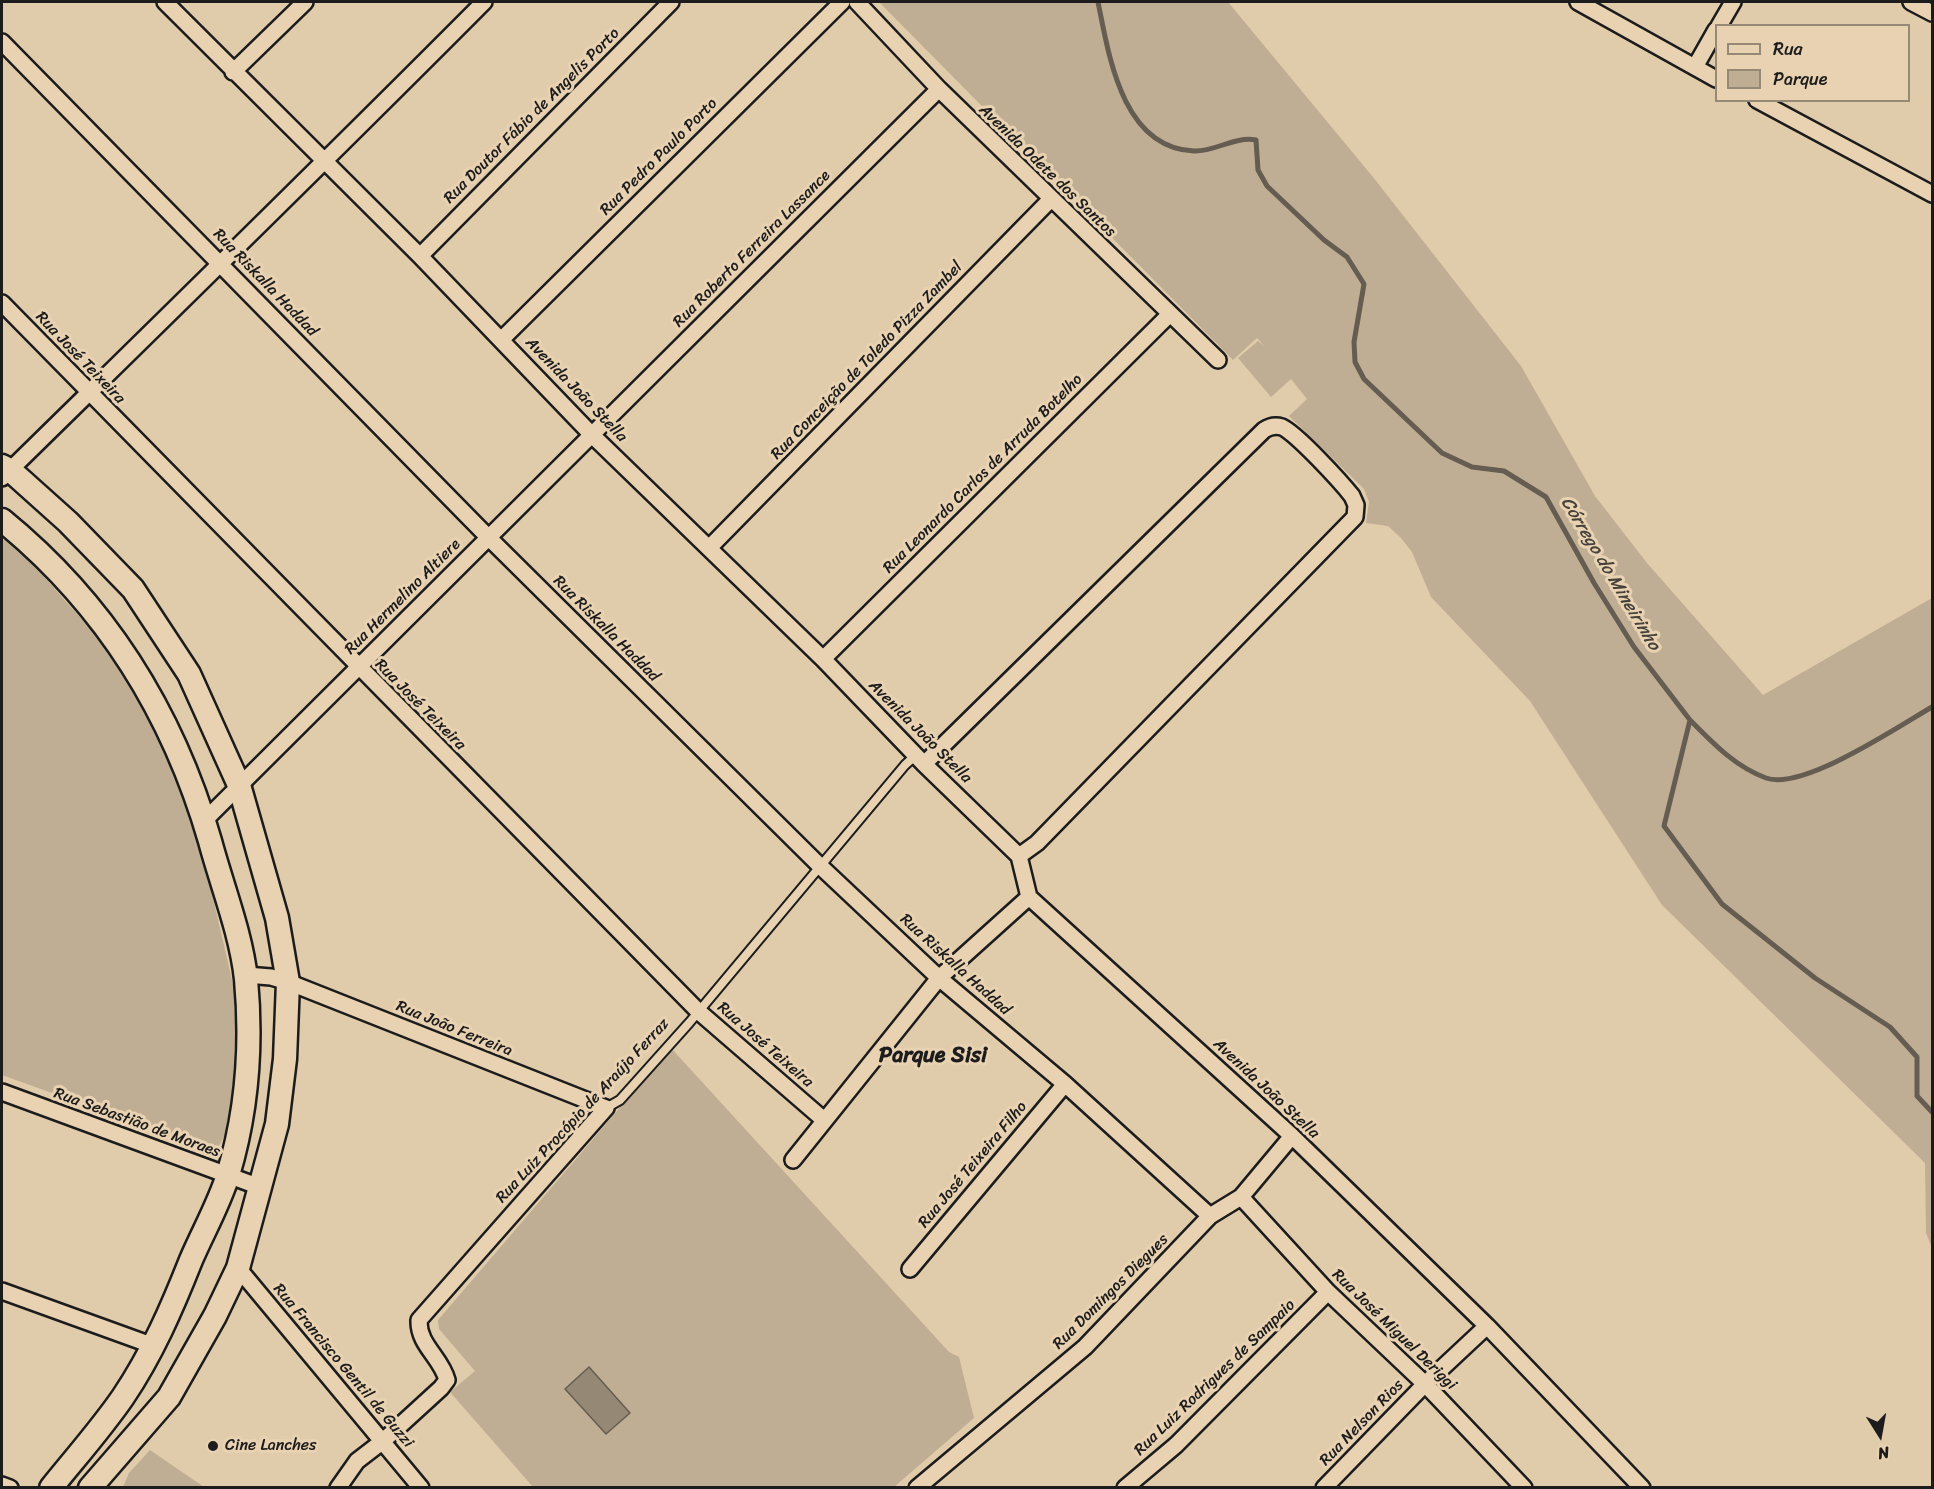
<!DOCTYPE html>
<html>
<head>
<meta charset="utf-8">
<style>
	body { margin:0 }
	#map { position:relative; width:1934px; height:1489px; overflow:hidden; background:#e0cbab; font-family:Sriracha,sans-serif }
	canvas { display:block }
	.frame { position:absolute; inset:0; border:3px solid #1c1c1c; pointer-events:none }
	.legend { position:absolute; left:1715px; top:24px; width:195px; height:78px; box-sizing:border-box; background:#e8d2b1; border:2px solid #968975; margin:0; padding:8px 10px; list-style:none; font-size:18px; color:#1c1c1c }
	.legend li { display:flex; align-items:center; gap:12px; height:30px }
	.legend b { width:30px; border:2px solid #968975 }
	.north { position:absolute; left:1850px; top:1405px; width:60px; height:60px; -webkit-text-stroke:4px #e8d2b1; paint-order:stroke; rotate:169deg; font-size:16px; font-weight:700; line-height:24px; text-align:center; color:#1c1c1c }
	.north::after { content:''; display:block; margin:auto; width:21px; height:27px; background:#1c1c1c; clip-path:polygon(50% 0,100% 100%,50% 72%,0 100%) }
</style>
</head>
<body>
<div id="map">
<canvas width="1934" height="1489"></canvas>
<div class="frame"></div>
<ul class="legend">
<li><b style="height:8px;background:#e8d2b1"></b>Rua</li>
<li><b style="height:16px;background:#c0ae94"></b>Parque</li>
</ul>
<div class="north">N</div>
</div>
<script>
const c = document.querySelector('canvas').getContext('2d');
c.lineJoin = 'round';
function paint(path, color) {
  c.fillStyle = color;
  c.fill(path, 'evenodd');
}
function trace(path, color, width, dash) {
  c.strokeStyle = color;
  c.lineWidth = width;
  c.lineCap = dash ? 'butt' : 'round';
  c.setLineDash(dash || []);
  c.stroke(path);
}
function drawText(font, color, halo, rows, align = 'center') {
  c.font = font + ' Sriracha,sans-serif';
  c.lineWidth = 6;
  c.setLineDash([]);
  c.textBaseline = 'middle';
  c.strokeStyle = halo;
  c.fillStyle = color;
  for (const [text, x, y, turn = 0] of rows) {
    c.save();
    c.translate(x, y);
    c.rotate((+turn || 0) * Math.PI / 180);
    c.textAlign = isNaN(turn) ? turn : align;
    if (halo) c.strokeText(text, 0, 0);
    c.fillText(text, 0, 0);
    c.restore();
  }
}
const green = new Path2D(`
	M879,2H1228L1373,177L1521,366L1595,496L1647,563L1763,695L1932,598V1248L1926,1233L1925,1163L1662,905L1530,701L1431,597L1412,552L1401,538L1388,526L1366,523L1369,502L1364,489L1289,416L1307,399L1291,379L1271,397L1238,358L1258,341L1264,346L1257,338L1233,360Z
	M2,539L9,541L23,553L110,651L143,703L173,769L199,838L236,997L234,1077L226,1133L219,1146L210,1150L2,1075Z
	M671,1048L949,1352L959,1357L974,1418L894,1487H533L450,1392L475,1371L439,1329L438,1320Z
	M150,1450L204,1487H123L129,1473Z`);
const water = new Path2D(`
	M589,1367L630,1413L606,1434L565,1389Z`);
const stream = new Path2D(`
	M1098,2C1109,56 1122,148 1194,151C1215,152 1234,136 1256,140L1258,170L1267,186L1324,240L1347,257L1364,284L1354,342L1355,362L1364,379L1442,453L1472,467L1504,471L1546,497L1594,583L1634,647L1690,720L1664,826L1722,904L1815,978L1890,1027L1917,1057V1096L1932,1112
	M1690,720C1713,743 1734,766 1766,778C1803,791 1899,726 1932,707`);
const lane = new Path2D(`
	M606,1108L620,1100L689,1023L905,765L916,755`);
const street = new Path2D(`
	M165,2L420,256L592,435L823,659L924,764L1019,856L1029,897L1292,1136L1487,1326L1642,1488
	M857,2L939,89L1218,360
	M1578,2L1716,79
	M1911,2L1932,13
	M1719,26L1733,2
	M2,42L488,537L819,865L939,978L1065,1084L1210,1216
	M1695,67L1716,30
	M233,72L305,2
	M1757,100L1932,194
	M420,256L671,2
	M2,303L698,1011L824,1120
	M502,339L842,2
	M2,478C163,320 325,162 484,2
	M709,548L1051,199
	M823,659L1169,315
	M924,764L1264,430C1270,426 1275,425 1282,427C1297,434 1341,482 1352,496L1356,505L1355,517L1037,843L1019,856
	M204,821L939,89
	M246,975L271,977L288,982L606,1108L419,1320C418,1345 441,1357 447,1380L441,1388L383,1441L357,1461L338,1488
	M2,1092L260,1187
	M793,1160L939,978L1029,897
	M1241,1197L1328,1292L1425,1384L1524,1488
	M238,1268L421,1488
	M910,1269L1065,1084
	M2,1291L154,1346
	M2,1485L10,1488
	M917,1488L1085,1347L1210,1216L1241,1197L1292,1136
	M1125,1488L1176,1445L1328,1292
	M1324,1488L1425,1384L1487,1326`);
const primary = new Path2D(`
	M2,466L10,470L68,522L133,589L189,674L239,785L277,918L288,982L285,1059L277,1124L238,1268L215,1316L169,1397L90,1488
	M2,520C105,604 173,713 210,841C222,886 241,933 246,979C252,1044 247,1112 228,1175C219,1204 203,1232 191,1260C172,1308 152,1354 123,1397C101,1429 75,1458 51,1488`);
const markers = [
	[213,1446,6,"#1c1c1c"]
];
const streetNames = [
	["Rua Doutor Fábio de Angelis Porto",532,116,-45],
	["Rua Pedro Paulo Porto",659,157,-45],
	["Avenida Odete dos Santos",1047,171,44],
	["Rua Roberto Ferreira Lassance",752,249,-45],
	["Rua Riskalla Haddad",265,283,46],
	["Rua José Teixeira",80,358,46],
	["Rua Conceição de Toledo Pizza Zambel",867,361,-46],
	["Avenida João Stella",576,390,46],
	["Rua Leonardo Carlos de Arruda Botelho",983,474,-45],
	["Rua Hermelino Altiere",403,597,-45],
	["Rua Riskalla Haddad",606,629,45],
	["Rua José Teixeira",420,705,45],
	["Avenida João Stella",920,732,45],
	["Rua Riskalla Haddad",955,965,42],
	["Rua João Ferreira",454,1029,22],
	["Rua José Teixeira",765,1045,41],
	["Avenida João Stella",1266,1089,43],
	["Rua Luiz Procópio de Araújo Ferraz",583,1111,-47],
	["Rua Sebastião de Moraes",137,1123,20],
	["Rua José Teixeira Filho",973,1165,-50],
	["Rua Domingos Diegues",1111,1292,-45],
	["Rua José Miguel Deriggi",1394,1330,44],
	["Rua Francisco Gentil de Guzzi",343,1366,50],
	["Rua Luiz Rodrigues de Sampaio",1215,1378,-44],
	["Rua Nelson Rios",1362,1423,-46]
];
const poiNames = [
	["Cine Lanches",225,1446]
];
const waterNames = [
	["Córrego do Mineirinho",1610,574,59]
];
const districtNames = [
	["Parque Sisi",933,1056]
];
paint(green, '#c0ae94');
paint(water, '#958874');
trace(water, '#655d51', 1.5);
trace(stream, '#655d51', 5);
trace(lane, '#1c1c1c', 12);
trace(street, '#1c1c1c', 20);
trace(primary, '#1c1c1c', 27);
trace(lane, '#e8d2b1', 8);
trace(street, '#e8d2b1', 15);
trace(primary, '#e8d2b1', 22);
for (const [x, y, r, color] of markers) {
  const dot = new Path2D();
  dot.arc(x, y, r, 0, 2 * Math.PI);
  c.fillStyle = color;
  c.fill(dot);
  trace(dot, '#e8d2b1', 2);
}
drawText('16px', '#1c1c1c', '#e8d2b1', streetNames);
drawText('16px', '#1c1c1c', '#e8d2b1', poiNames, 'left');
drawText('italic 18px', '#46423b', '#e8d2b1', waterNames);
drawText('bold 22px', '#1c1c1c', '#e8d2b1', districtNames);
</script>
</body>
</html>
